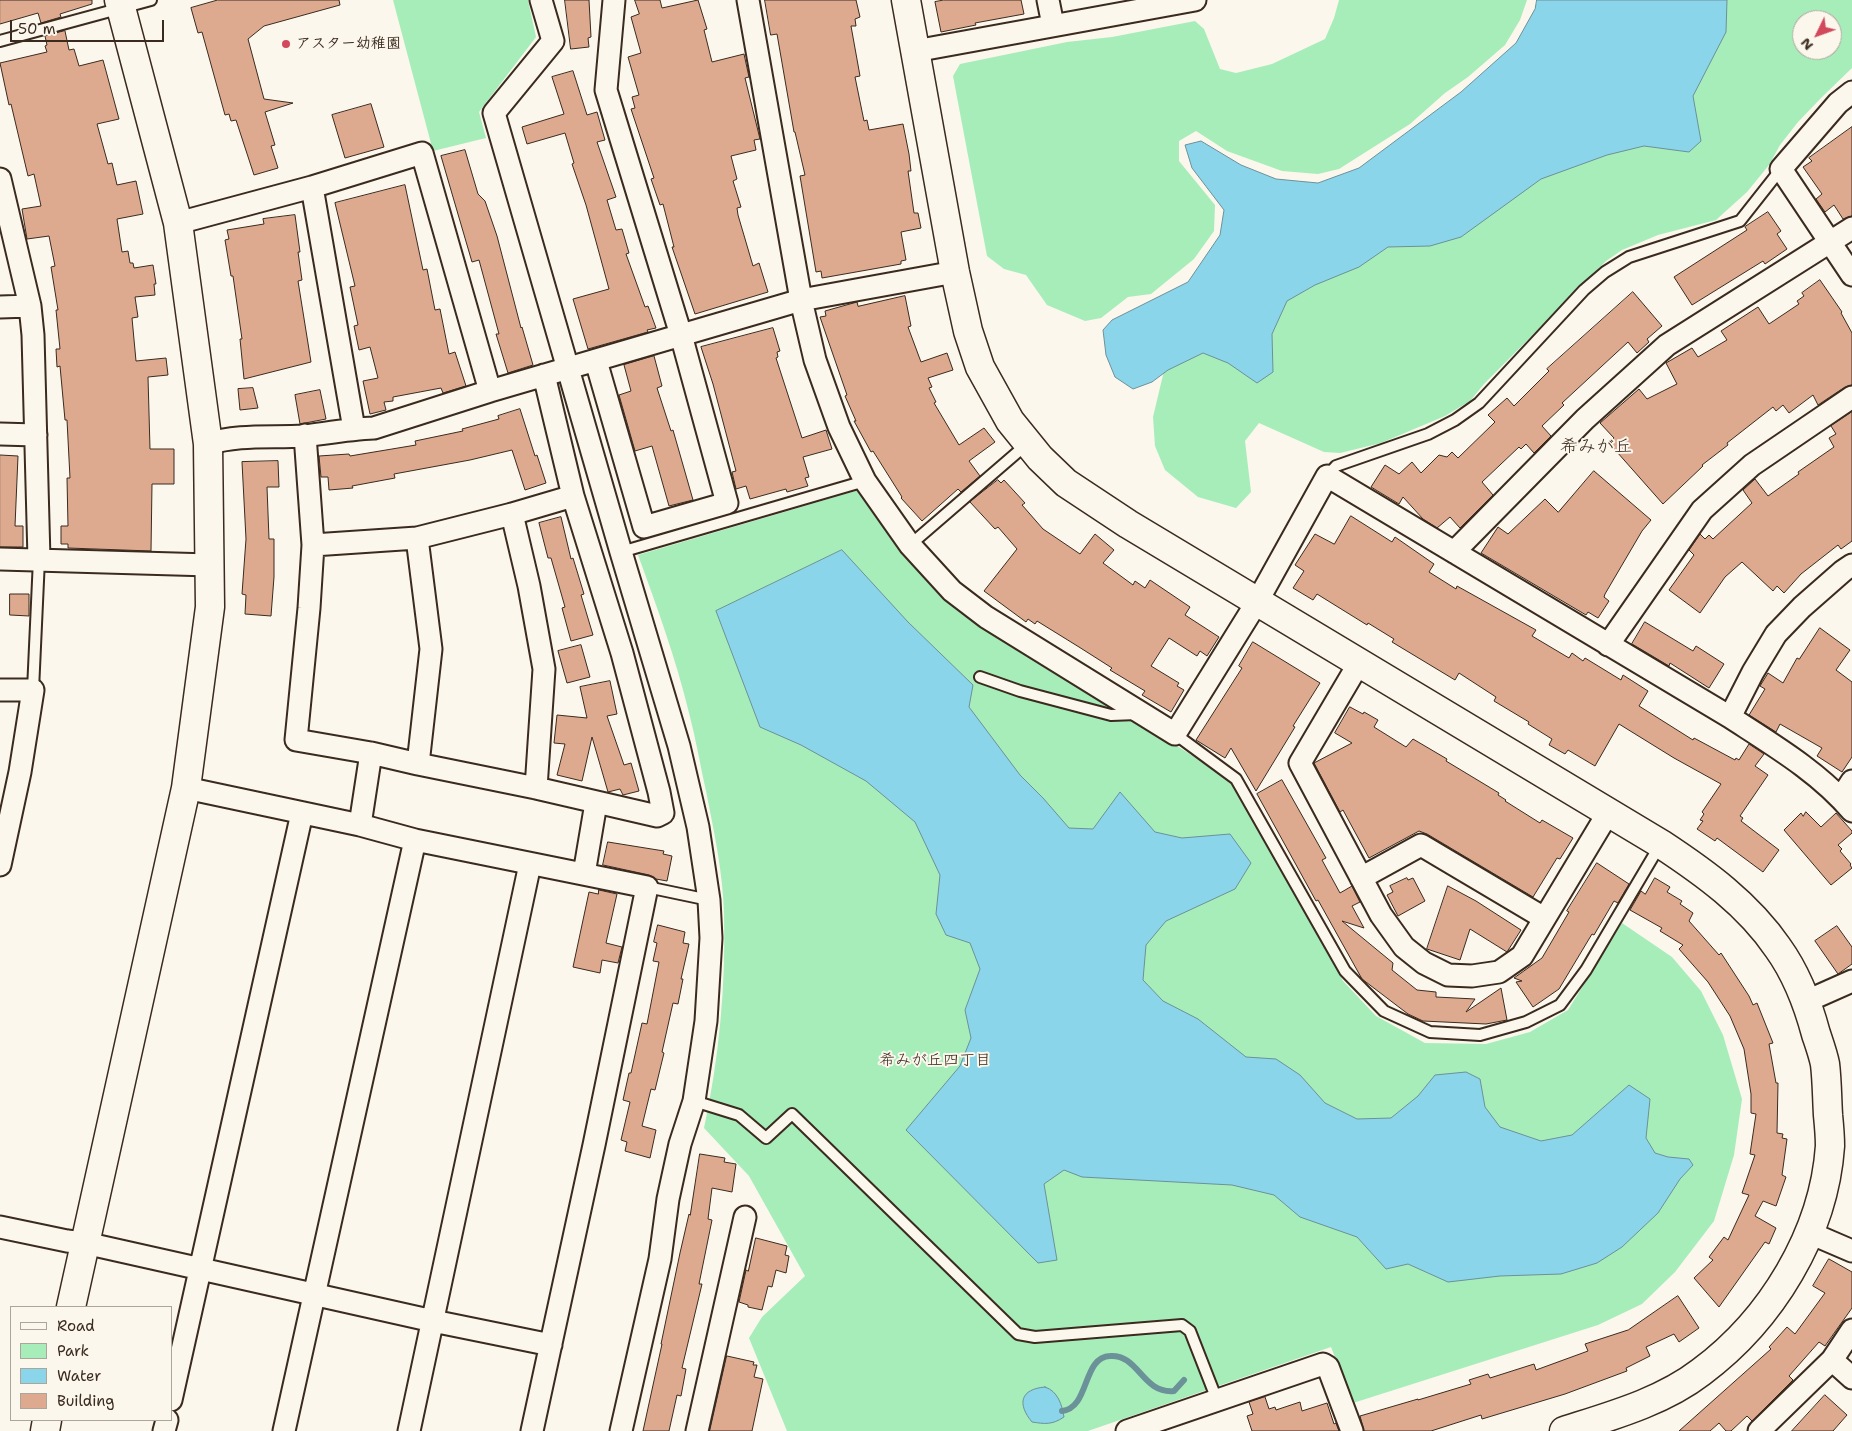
<!DOCTYPE html>
<html>
<head>
<meta charset="utf-8">
<style>
	body { margin:0 }
	#map { position:relative; width:1852px; height:1431px; overflow:hidden; background:#fbf7ec; font-family:"Shantell Sans",sans-serif }
	canvas { display:block }
	.legend { position:absolute; left:10px; top:1306px; width:162px; height:115px; box-sizing:border-box; background:#fbf7ec; border:1px solid #aea59a; margin:0; padding:6px 9px; list-style:none; font-size:15px; color:#3b2a1e }
	.legend li { display:flex; align-items:center; gap:10px; height:25px }
	.legend b { width:25px; border:1px solid #aea59a }
	.north { position:absolute; left:1792px; top:10px; width:50px; height:50px; box-sizing:border-box; background:#fbf7ec; border:1px solid #aea59a; border-radius:50%; rotate:228deg; font-size:14px; font-weight:700; line-height:20px; text-align:center; color:#3b2a1e }
	.north::after { content:''; display:block; margin:auto; width:18px; height:22px; background:#d1495b; clip-path:polygon(50% 0,100% 100%,50% 72%,0 100%) }
	.scale { position:absolute; left:10px; top:20px; width:154px; height:22px; box-sizing:border-box; border:2px solid #3b2a1e; border-top:0; padding-left:6px; font-size:15px; line-height:18px; white-space:nowrap; color:#3b2a1e; -webkit-text-stroke:4px #fbf7ec; paint-order:stroke }
</style>
</head>
<body>
<div id="map">
<canvas width="1852" height="1431"></canvas>
<ul class="legend">
<li><b style="height:6px;background:#fbf7ec"></b>Road</li>
<li><b style="height:14px;background:#a7edb9"></b>Park</li>
<li><b style="height:14px;background:#8bd5eb"></b>Water</li>
<li><b style="height:14px;background:#ddaa90"></b>Building</li>
</ul>
<div class="north">N</div>
<div class="scale">50 m</div>
</div>
<script>
const c = document.querySelector('canvas').getContext('2d');
c.lineJoin = 'round';
function paint(path, color) {
  c.fillStyle = color;
  c.fill(path, 'evenodd');
}
function trace(path, color, width, dash) {
  c.strokeStyle = color;
  c.lineWidth = width;
  c.lineCap = dash ? 'butt' : 'round';
  c.setLineDash(dash || []);
  c.stroke(path);
}
function drawText(font, color, halo, rows, align = 'center') {
  c.font = font + ' "Shantell Sans","Klee One",sans-serif';
  c.lineWidth = 4;
  c.setLineDash([]);
  c.textBaseline = 'middle';
  c.strokeStyle = halo;
  c.fillStyle = color;
  for (const [text, x, y, turn = 0] of rows) {
    c.save();
    c.translate(x, y);
    c.rotate((+turn || 0) * Math.PI / 180);
    c.textAlign = isNaN(turn) ? turn : align;
    if (halo) c.strokeText(text, 0, 0);
    c.fillText(text, 0, 0);
    c.restore();
  }
}
const green = new Path2D(`
	M393,0H528L536,37L479,112L486,138L433,151Z
	M1339,0H1527L1520,20L1505,45L1468,77L1445,93L1410,124L1339,169L1318,174L1282,171L1227,151L1196,131L1179,141V161L1215,205L1214,231L1194,259L1151,294L1128,297L1101,318L1085,321L1047,305L1026,275L1004,269L987,256L953,76L960,64L1067,42L1112,37L1195,21L1204,29L1220,69L1236,73L1272,64L1325,39L1334,18Z
	M1723,0H1852V68L1821,98L1798,122L1780,145L1769,165L1747,192L1716,220L1658,235L1622,250L1606,261L1484,384L1470,401L1445,416L1381,443L1340,453L1324,452L1259,423L1245,441L1251,492L1236,508L1198,497L1165,470L1155,446L1153,417L1168,354L1267,309L1517,177L1681,109ZM1802,20H1832V50H1802Z
	M859,490L896,542L1166,739L1212,768L1235,787L1343,981L1376,1016L1425,1043L1486,1044L1530,1032L1568,1010L1622,923L1672,957L1701,991L1723,1035L1742,1099L1734,1155L1714,1221L1675,1272L1642,1304L1598,1325L1353,1403L1331,1347L1088,1431H787L749,1338L762,1317L805,1276L749,1176L704,1128C719,1059 726,985 724,914C723,872 714,832 706,791C700,765 696,739 689,713C676,659 657,607 638,555Z`);
const water = new Path2D(`
	M1537,0H1727L1726,32L1693,96L1701,141L1689,152L1644,146L1607,155L1541,179L1461,237L1430,246L1388,247L1359,267L1315,285L1287,301L1272,334L1273,372L1257,383L1228,363L1203,353L1168,370L1152,382L1133,389L1115,377L1106,355L1103,330L1112,320L1188,282L1220,235L1224,210L1192,168L1185,145L1201,141L1241,165L1276,179L1318,183L1359,168L1461,92L1516,43L1535,9Z
	M842,550L908,622L973,685L969,707L1020,775L1043,798L1069,828L1093,829L1120,792L1155,832L1182,838L1230,834L1251,863L1235,889L1166,921L1146,945L1143,980L1163,1001L1198,1019L1246,1057L1276,1059L1300,1075L1325,1103L1357,1119L1391,1118L1418,1096L1435,1075L1466,1072L1480,1079L1485,1107L1500,1127L1541,1141L1572,1135L1629,1085L1650,1099L1646,1138L1655,1153L1668,1157L1689,1159L1693,1165L1680,1179L1658,1213L1622,1247L1597,1263L1561,1274L1500,1276L1448,1282L1408,1264L1386,1269L1357,1237L1300,1217L1274,1195L1232,1185L1082,1177L1064,1170L1044,1184L1057,1260L1038,1263L906,1130L960,1066L971,1038L965,1010L980,969L970,943L946,935L936,914L940,875L915,822L866,781L801,745L760,727L716,611Z
	M1045,1387C1058,1391 1062,1405 1064,1417C1052,1425 1045,1424 1032,1422C1017,1404 1020,1389 1045,1387Z`);
const stream = new Path2D(`
	M1062,1411C1090,1408 1082,1357 1110,1356C1139,1354 1142,1394 1174,1391L1184,1380`);
const building = new Path2D(`
	M0,0H92V4L60,14L61,17L41,23L38,13L0,24Z
	M218,0H339L340,5L264,26L248,39L264,99L293,103L265,112L275,145L271,146L278,168L254,175L236,120L231,121L229,114L225,115L202,32L198,33L191,8Z
	M565,0H589L591,37L588,38L589,47L571,49Z
	M635,0H660L662,8L698,0L707,29L704,30L712,62L744,54L749,77L745,78L760,139L754,140L756,150L731,156L737,179L733,181L741,207L737,208L738,215L753,266L759,263L768,292L695,314L672,247H674L663,204L660,205L651,179L654,178L631,109L635,108L632,97L639,95L628,57L641,53L631,17L639,14Z
	M765,0H856L860,17L855,19L856,26H851L860,76L855,77L864,121L867,120L869,130L903,124L909,154L911,171H908L914,213H918L921,228L901,232L906,260L901,261V264L822,278L821,271L816,272L800,176L805,175L795,132H794L777,34L771,35Z
	M944,0H1021L1024,14L975,23L976,25L941,32L935,2Z
	M65,31L69,50L74,49L79,66L103,60L119,119L97,124L108,164L112,163L117,185L136,181L143,214L117,219L122,252L128,251L130,263H133L134,268L153,265L156,284H154L155,295L135,297L138,317L132,318L136,361L166,358L168,375L148,377L150,449H174V484H152L151,551L68,548V544H61V526H68L67,478H70L67,420H65L60,366L57,367L56,349H60L56,310H58L51,267L55,266L49,236L27,239L22,209L41,206L34,174L28,176L11,104L9,105L0,63L47,52L45,46L47,45L45,36Z
	M573,71L587,115L597,112L605,140L597,142L616,197L607,200L616,230L622,229L629,253L626,254L645,307L648,306L656,328L647,330L648,332L588,349L573,299L609,289L586,205L572,164L574,163L565,133L527,144L522,127L564,114L552,77Z
	M371,104L384,147L345,158L332,115Z
	M1852,127V216L1843,219L1834,205L1825,212L1816,199L1822,194L1803,167L1812,161L1809,158Z
	M465,150L478,194L485,201L497,236L521,328L522,327L533,365L508,373L496,334H499L479,260L472,262L441,156Z
	M405,185L423,270L427,269L435,310L440,309L449,354L455,352L466,386L443,393L441,388L393,397V401L384,402L386,410L370,414L363,381L378,378L370,347L359,350L354,326L358,325L350,287L355,286L335,203Z
	M1768,212L1781,231L1777,234L1787,249L1765,264L1763,261L1692,305L1674,277L1747,230L1745,227Z
	M295,215L300,252H298L302,280L298,281L311,362L244,379L240,339H242L233,276H231L225,240L229,239L227,230L264,224L263,219Z
	M1820,280L1842,312L1841,313L1852,333V385L1845,387L1818,405L1813,395L1789,413L1783,405L1776,411L1773,407L1727,443L1728,445L1702,465L1703,466L1663,504L1609,443L1614,438L1600,423L1639,389L1647,399L1677,384L1666,363L1692,348L1698,357L1727,340L1721,331L1758,307L1769,324L1799,304L1797,301L1804,296L1802,293Z
	M1633,292L1662,326L1647,339L1649,342L1637,353L1628,342L1562,403L1564,405L1542,426L1551,436L1534,453L1526,444L1521,449L1519,447L1482,482L1493,495L1460,528L1450,517L1437,528L1423,519L1403,497L1399,504L1371,487L1385,465L1399,474L1412,462L1421,473L1439,455L1447,457L1452,452L1458,458L1495,422L1488,415L1507,398L1514,406L1549,371L1547,369Z
	M905,296L911,326L908,327L921,362L947,353L953,370L928,378L932,387L929,388L936,402L934,403L959,445L984,428L995,442L969,461L980,476L961,492L958,489L922,521L901,498L902,497L873,451L871,452L854,421H856L845,396L847,395L820,317L826,316L825,311L857,302L858,306Z
	M773,328L780,351L777,352L778,357L776,358L802,438L826,430L832,449L803,457L809,477L805,478L808,486L787,492L786,489L750,499L746,486L736,489L732,472L736,471L713,384L701,347Z
	M654,356L662,386L657,388L671,431L673,430L693,500L669,506L652,446L635,451L619,395L631,391L624,365Z
	M253,388L258,408L240,410L238,389Z
	M320,390L326,419L300,424L295,395Z
	M520,409L535,456L537,455L546,483L525,490L512,450L470,460L394,474L395,478L352,486L353,488L329,490L328,477H321L319,456L349,454L350,456L416,445L415,441L463,431L462,429L499,419L498,416Z
	M1852,412V541L1841,549L1838,545L1801,574L1784,593L1777,586L1773,591L1742,562L1725,577L1700,613L1669,590L1694,555L1689,550L1700,534L1705,539L1709,535L1713,539L1752,503L1743,490L1755,479L1768,496L1799,474L1798,472L1834,447L1829,438L1836,434L1831,426Z
	M0,455L18,456L15,526H23V547H0Z
	M278,461L279,487H267L269,539H274V577L271,616L245,614L246,595L242,594L246,539L242,462Z
	M1594,471L1651,520L1642,531L1605,594L1604,597L1609,601L1598,618L1588,612L1586,615L1481,553L1498,527L1508,534L1545,499L1558,512Z
	M998,480L1001,483L1004,480L1025,503L1022,505L1043,529L1080,554L1095,534L1114,550L1103,563L1133,585L1135,581L1145,588L1150,580L1190,607L1185,615L1219,637L1207,656L1200,651L1197,656L1169,638L1151,666L1179,683L1177,686L1184,690L1171,712L1142,695L1145,691L1110,670L1112,668L1079,647L1037,621L1035,624L1028,619L1026,622L984,591L1017,549L998,527L995,529L970,502Z
	M1351,516L1392,542L1395,537L1434,564L1429,572L1456,589L1457,586L1536,630L1532,636L1569,658L1572,653L1583,661L1585,658L1621,680L1623,675L1648,691L1639,706L1693,740L1694,738L1735,760L1736,758L1739,760L1749,744L1764,754L1755,766L1768,775L1740,816L1743,818L1741,821L1779,850L1763,872L1717,838L1715,841L1697,829L1703,821L1700,820L1704,814L1702,812L1721,784L1674,758L1619,724L1595,766L1568,750L1565,754L1549,745L1552,739L1528,724L1529,722L1494,701L1496,697L1459,673L1455,680L1392,642L1394,639L1368,623L1367,625L1317,594L1313,600L1293,588L1304,571L1295,565L1315,534L1334,544Z
	M561,517L571,559L573,558L584,594L581,595L593,635L571,641L562,608L565,607L551,558H548L539,523Z
	M10,594H29V616L10,615Z
	M1645,622L1693,651L1696,646L1724,664L1709,688L1670,663L1669,666L1632,644Z
	M1820,628L1850,650L1836,670L1852,682V757L1842,772L1817,756L1822,748L1780,724L1776,732L1749,715L1765,689L1760,686L1768,673L1783,683L1797,658L1799,659Z
	M1253,642L1320,683L1293,726L1295,727L1256,791L1231,748L1225,758L1196,740L1242,668L1239,666Z
	M581,645L590,677L567,683L558,651Z
	M610,681L617,714L607,716L624,765L631,763L639,791L623,795L620,789L608,792L592,737L582,781L557,775L565,744L554,743L557,715L587,718L580,687Z
	M1350,707L1363,714L1364,712L1378,720L1374,727L1406,747L1413,739L1447,759L1446,761L1499,793L1498,795L1506,800L1505,801L1540,823L1542,820L1573,838L1560,859L1557,858L1533,897L1427,834L1419,831L1369,858L1343,810L1340,812L1314,763L1352,743L1335,733Z
	M1282,780L1326,858L1322,860L1340,893L1352,886L1360,902L1352,906L1364,928L1342,921L1393,963L1392,970L1417,990L1436,992V997L1475,999L1466,1012L1501,988L1507,1020L1486,1024L1423,1021L1408,1014L1362,979L1318,900L1316,901L1257,794Z
	M1806,812L1821,827L1836,813L1852,831V833L1838,845L1842,849L1840,851L1851,864L1850,865L1852,868L1831,885L1784,830L1801,813L1803,816Z
	M608,842L664,851L663,854L672,856L667,881L656,879L649,875L603,865Z
	M1597,863L1629,884L1618,903L1614,901L1594,935L1592,934L1559,989L1533,1007L1516,982L1522,981L1514,978L1542,958L1569,912L1567,911Z
	M1407,878L1408,880L1413,878L1425,901L1398,916L1387,895L1393,892L1390,886Z
	M1655,878L1670,887L1667,892L1682,901L1680,904L1693,913L1689,921L1719,955L1721,953L1749,996L1753,1005L1757,1003L1773,1043L1769,1044L1776,1083H1778L1777,1133L1783,1134L1782,1138L1787,1139L1782,1175L1786,1177L1776,1206L1763,1201L1755,1216L1776,1228L1769,1244L1765,1242L1719,1307L1694,1278L1713,1260L1709,1257L1724,1237L1728,1240L1749,1195L1742,1193L1755,1155L1750,1154L1756,1114L1751,1113V1094L1744,1049L1730,1016L1708,982L1679,949L1683,945L1660,931L1662,928L1630,910L1641,891L1645,894Z
	M1448,886L1476,901L1521,930L1507,952L1470,929L1460,960L1427,949Z
	M599,890L617,894L606,943L622,947L618,963L602,960L600,973L573,967L589,892L598,894Z
	M658,925L685,932L683,943L689,944L681,979H683L678,1004L673,1003L662,1052L664,1053L655,1090L651,1089L642,1126L656,1130L650,1158L625,1151L627,1142L621,1140L630,1102L623,1100L629,1073H631L642,1023L647,1024L659,962L653,961L657,943L654,942Z
	M1837,926L1852,947V964L1838,974L1815,941Z
	M700,1154L725,1158L724,1162L736,1164L732,1192L712,1188L708,1219L712,1220L699,1284H702L682,1368L686,1369L681,1396L677,1395L669,1431H643L662,1344H661L680,1253L689,1214L690,1215Z
	M756,1238L787,1246L785,1255L789,1256L786,1273L776,1270L772,1287L768,1286L762,1310L748,1307V1305L739,1302L746,1270L748,1271Z
	M1829,1259L1852,1272V1308L1825,1346L1819,1342L1789,1376L1793,1380L1752,1421L1747,1416L1731,1431H1726L1719,1423L1710,1431H1679L1771,1349L1769,1347L1787,1327L1795,1334L1825,1293L1813,1286Z
	M1678,1296L1699,1328L1679,1342L1674,1334L1646,1347L1650,1356L1626,1368L1627,1371L1565,1394L1482,1419L1481,1415L1431,1431H1364L1360,1416L1418,1399V1400L1471,1384L1469,1380L1488,1374L1490,1378L1534,1364L1536,1370L1588,1351L1585,1344L1628,1330Z
	M727,1356L754,1362L753,1365H757L754,1377L763,1379L752,1431H710Z
	M1825,1395L1847,1415L1833,1431H1792Z
	M1265,1397L1269,1409L1275,1407L1276,1410L1300,1402L1302,1411L1327,1403L1334,1424L1336,1423L1339,1431H1252L1247,1416L1253,1414L1249,1402Z`);
const lane = new Path2D(`
	M0,41L151,0
	M1327,476L1336,466L1428,434L1455,420L1479,403L1584,290L1605,272L1629,257L1740,221L1781,169
	M910,545L1027,444
	M621,552L865,481
	M980,677L1020,691L1111,715L1137,714
	M33,690L39,559
	M1175,734L1236,779L1345,971L1384,1011L1430,1032L1480,1035L1526,1022L1560,1005L1586,970L1660,845
	M647,887L709,900
	M694,1101L739,1115L766,1138L792,1114L1018,1334L1035,1337L1182,1325L1190,1331L1217,1400`);
const street = new Path2D(`
	M541,0L553,41L494,113L621,552L679,746L698,827L709,900L711,938L706,1021L694,1101L680,1144L668,1199L660,1259L621,1431
	M748,0L801,300L815,360L839,427L865,481L910,545L952,591L986,617L1175,734L1257,602L1327,476L1730,717C1773,745 1819,772 1852,811
	M1048,0L1053,25
	M915,51L1195,0
	M1852,92L1838,103L1781,169L1852,275
	M0,179L30,306L33,335L39,559
	M312,187L354,429
	M178,223L312,187L422,153L490,391
	M0,307L30,306
	M596,361L644,527L727,503L681,335L606,90L614,0
	M0,434L36,435
	M305,435L313,545L309,608L296,740L371,753L418,764L536,788L657,816L663,813L659,792L622,653L573,496L544,375
	M208,444C238,434 272,438 304,436C328,433 350,429 374,428L490,391L801,300L955,272
	M512,514L529,586L544,669L536,788
	M417,538L431,649L418,764
	M313,545L417,538L512,514L573,496
	M1454,552L1585,419L1667,345L1852,228
	M0,559L210,565
	M1608,645L1702,510L1752,465L1852,397
	M1359,663L1300,763L1381,915L1404,947L1424,963L1448,975L1472,976L1499,972L1522,956L1608,813
	M0,690H33L20,772L0,865
	M1730,717L1753,672L1776,634L1802,607L1843,571L1852,565
	M186,788L360,825L415,840L647,887L594,1145L532,1431
	M1841,798L1852,781
	M360,825L371,753
	M584,874L596,803
	M1361,878L1421,845L1544,918
	M1807,1001L1852,981
	M0,1227L67,1241L85,1243L433,1321L551,1345
	M1810,1233L1852,1251
	M1832,1360L1852,1378
	M171,1400L302,813
	M164,1431L167,1420
	M284,1431L415,840
	M409,1431L530,864
	M697,1431L745,1217
	M1127,1431L1323,1364L1328,1367L1352,1431
	M1759,1431L1832,1360L1852,1330`);
const secondary = new Path2D(`
	M906,0L955,272L968,331L980,367L1010,421L1040,458L1066,483L1128,524L1661,844C1705,873 1748,904 1778,948C1796,973 1808,1004 1816,1034C1819,1043 1823,1054 1825,1064C1827,1080 1827,1098 1828,1115C1829,1125 1830,1136 1830,1146C1824,1234 1771,1320 1701,1372C1662,1402 1611,1416 1564,1431
	M71,1307L186,788L210,607L208,444L178,223L119,0
	M45,1431L47,1420`);
const markers = [
	[286,44,5,"#d1495b"]
];
const poiNames = [
	["アスター幼稚園",296,44]
];
const neighbourhoodNames = [
	["希みが丘四丁目",935,1061]
];
const quarterNames = [
	["希みが丘",1596,447]
];
paint(green, '#a7edb9');
paint(water, '#8bd5eb');
trace(water, '#6b9199', 1);
trace(stream, '#6b9199', 6);
paint(building, '#ddaa90');
trace(building, '#3b2a1e', 1);
trace(lane, '#3b2a1e', 14);
trace(street, '#3b2a1e', 25);
trace(secondary, '#3b2a1e', 31);
trace(lane, '#fbf7ec', 10);
trace(street, '#fbf7ec', 21);
trace(secondary, '#fbf7ec', 28);
for (const [x, y, r, color] of markers) {
  const dot = new Path2D();
  dot.arc(x, y, r, 0, 2 * Math.PI);
  c.fillStyle = color;
  c.fill(dot);
  trace(dot, '#fbf7ec', 2);
}
drawText('bold 15px', '#3b2a1e', '#fbf7ec', poiNames, 'left');
drawText('16px', '#3b2a1e', '#fbf7ec', neighbourhoodNames);
drawText('18px', '#3b2a1e', '#fbf7ec', quarterNames);
</script>
</body>
</html>
